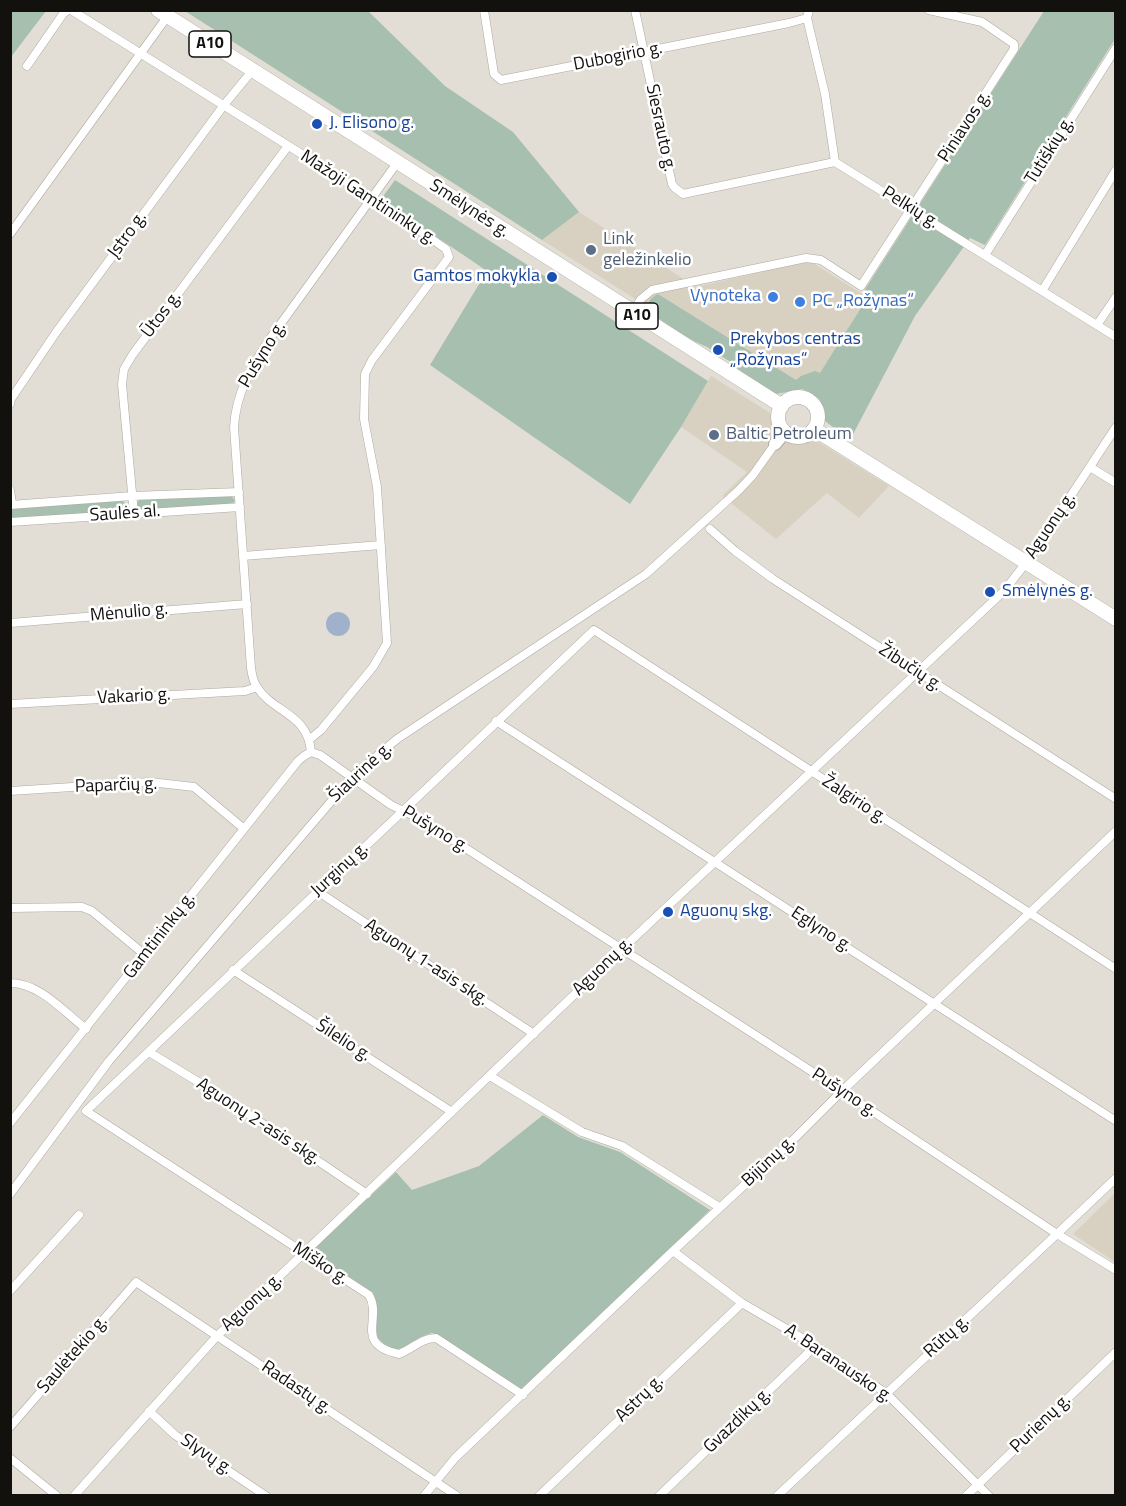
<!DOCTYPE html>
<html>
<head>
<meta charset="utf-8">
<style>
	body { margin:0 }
	#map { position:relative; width:1126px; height:1506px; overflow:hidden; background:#e2ded5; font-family:"Titillium Web",sans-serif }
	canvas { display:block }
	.frame { position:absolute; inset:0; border:12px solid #12110e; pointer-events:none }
</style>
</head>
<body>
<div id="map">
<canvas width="1126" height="1506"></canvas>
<div class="frame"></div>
</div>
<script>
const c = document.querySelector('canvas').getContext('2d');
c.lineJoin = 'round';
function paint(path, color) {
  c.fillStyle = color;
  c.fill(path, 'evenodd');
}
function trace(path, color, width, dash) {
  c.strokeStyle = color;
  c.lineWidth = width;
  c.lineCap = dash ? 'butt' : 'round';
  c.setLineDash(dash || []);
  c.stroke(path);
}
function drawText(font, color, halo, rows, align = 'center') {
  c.font = font + ' "Titillium Web",sans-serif';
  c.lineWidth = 5;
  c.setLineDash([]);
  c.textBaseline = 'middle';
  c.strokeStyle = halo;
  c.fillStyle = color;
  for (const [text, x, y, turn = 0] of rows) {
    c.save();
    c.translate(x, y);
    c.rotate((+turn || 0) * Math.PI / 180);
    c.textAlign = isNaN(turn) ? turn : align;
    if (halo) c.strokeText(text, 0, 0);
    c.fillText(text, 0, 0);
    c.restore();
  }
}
const built = new Path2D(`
	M579,212L696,287L805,262L813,263L862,294L864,303L820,374L797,381L658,294L649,302L648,307L542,240Z
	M711,376L775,416L777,433L788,441L803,438L817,441L889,486L859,518L827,493L776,539L722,496L747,472L681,427Z
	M1115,1193V1262L1073,1234Z`);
const green = new Path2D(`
	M11,10L46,11L11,57L10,11Z
	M185,11H368L445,86L513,132L579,212L542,240Z
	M1044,11H1115V39L985,245L970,238L915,316L850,440L825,421L820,400L814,395L802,389L776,394L744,374L729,361L707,347L689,339L649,312C646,303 650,298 658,294L796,380L801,376L815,371L820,373L864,303L862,294Z
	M395,180L708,381L681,427L630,504L430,365L487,271L385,202L384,195Z
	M231,495L235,501L231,505L141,512L136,505L139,500Z
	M122,501L129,505L127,511L11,520V508Z
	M543,1115L578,1137L620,1152L710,1210L522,1391L433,1333C407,1337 400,1368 374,1333L375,1301L372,1292L310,1252L396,1172L412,1190L479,1166Z`);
const water = new Path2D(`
	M326 624a12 12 0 1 1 24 0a12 12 0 1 1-24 0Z`);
const minor = new Path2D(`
	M71,10L372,198L446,249L449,257L372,360L365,374L364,419L377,487L387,643L373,667L321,730L310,739
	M484,10L494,74L501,80L789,23L807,18
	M635,10L672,184L675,188L683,194L835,162
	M809,10L807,18L825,94L835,162L1116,337
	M27,66L63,14L68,10
	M10,234L167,17
	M985,255L1116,48
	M1042,291L1116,170
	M632,313L641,299L652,290L806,258L821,260L861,286L1014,49V44L982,22L929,10
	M1097,325L1116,297
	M10,404L11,399L57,331L224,105L252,71
	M1090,467L1116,483
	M10,490L12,504
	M10,505L132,496L239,492
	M134,514L122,384L124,369L133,354L288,146
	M10,522L240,507
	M710,529L735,551L773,579L1116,799
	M243,556L381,545
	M10,623L247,604
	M10,704L245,691L257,687
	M496,721L1116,1121
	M311,752L320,755L391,805L422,820L842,1091L1057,1234L1116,1270
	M311,752C308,713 273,713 257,687C253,682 252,675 251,668L234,427C236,393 251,368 269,340L397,163
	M10,791L150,782L194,787L243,828
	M317,891L534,1034
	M10,908L82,907L92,911L145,955
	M233,970L452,1112
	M10,983C40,983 64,1012 86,1029
	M149,1052L223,1097L367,1194
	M490,1076L582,1132L622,1146L719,1207
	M10,1123L298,761L304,756L311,752
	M10,1194L109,1061L352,777L397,739L646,574L739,490L753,475L775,444
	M673,1251L742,1303L814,1345L886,1393L989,1496
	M10,1291L79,1215
	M523,1395L436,1338C421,1338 413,1349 399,1354C353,1344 383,1319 369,1295L86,1111L594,630L1116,969
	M149,1411L175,1435L266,1496
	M10,1427L136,1282L457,1496
	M10,1458L57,1496
	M74,1496L217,1336L622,949L1004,591L1032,555L1116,427
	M424,1496L455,1458L673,1251L792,1141L842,1091L1116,831
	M539,1496L742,1303
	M659,1496L806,1355L814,1345
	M777,1496L1057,1234L1116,1178
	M966,1496L1116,1352`);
const primary = new Path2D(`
	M775,444L785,432`);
const trunk = new Path2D(`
	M158,10L782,406
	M778 417a20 20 0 1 1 40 0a20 20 0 1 1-40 0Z
	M814,429L1116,619`);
const markers = [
	[317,124,6,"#1a4fb4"],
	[591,250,6,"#5c6f8a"],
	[552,277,6,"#1a4fb4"],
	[773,297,6,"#3f7fe0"],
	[800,302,6,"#3f7fe0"],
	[718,350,6,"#1a4fb4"],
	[714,435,6,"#5c6f8a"],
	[990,592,6,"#1a4fb4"],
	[668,912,6,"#1a4fb4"]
];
const shields = [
	[210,44,42],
	[637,316,42]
];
const shieldNames = [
	["A10",210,44],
	["A10",637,316]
];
const streetNames = [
	["Dubogirio g.",618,57,-11],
	["Piniavos g.",965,127,-57],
	["Siesrauto g.",660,128,78],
	["Tutiškių g.",1050,151,-58],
	["Mažoji Gamtininkų g.",368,198,33],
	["Pelkių g.",910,208,32],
	["Smėlynės g.",469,209,33],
	["Įstro g.",128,235,-54],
	["Ūtos g.",162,315,-53],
	["Pušyno g.",263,355,-59],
	["Saulės al.",125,514,-4],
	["Aguonų g.",1051,526,-56],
	["Mėnulio g.",129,613,-5],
	["Žibučių g.",910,668,33],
	["Vakario g.",134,697,-3],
	["Šiaurinė g.",361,773,-43],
	["Paparčių g.",116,786,-2],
	["Žalgirio g.",854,800,33],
	["Pušyno g.",435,830,31],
	["Jurginų g.",340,870,-43],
	["Eglyno g.",821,930,33],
	["Gamtininkų g.",160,936,-52],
	["Aguonų 1-asis skg.",426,963,33],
	["Aguonų g.",603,967,-44],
	["Šilelio g.",343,1041,33],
	["Pušyno g.",844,1093,33],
	["Aguonų 2-asis skg.",258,1122,33],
	["Bijūnų g.",769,1162,-43],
	["Miško g.",320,1264,33],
	["Aguonų g.",252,1303,-43],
	["Rūtų g.",947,1337,-42],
	["Saulėtekio g.",73,1355,-49],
	["A. Baranausko g.",838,1364,34],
	["Radastų g.",296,1388,34],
	["Astrų g.",640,1399,-44],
	["Gvazdikų g.",738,1421,-44],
	["Purienų g.",1041,1424,-44],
	["Slyvų g.",206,1455,34]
];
const transitNames = [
	["J. Elisono g.",329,124],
	["Gamtos mokykla",540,277,"right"],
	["Prekybos centras",730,340],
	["„Rožynas“",730,361],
	["Smėlynės g.",1002,592],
	["Aguonų skg.",680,912]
];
const serviceNames = [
	["Link",603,240],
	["geležinkelio",603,261],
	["Baltic Petroleum",726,435]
];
const shopNames = [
	["Vynoteka",761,297],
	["PC „Rožynas“",812,302,"left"]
];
paint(built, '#d8d1c1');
paint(green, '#a7bfae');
paint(water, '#a0b1cb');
trace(minor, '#ada9a0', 9);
trace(primary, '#ada9a0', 14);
trace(trunk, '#ada9a0', 15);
trace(minor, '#fff', 8);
trace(primary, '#fff', 12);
trace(trunk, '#fff', 14);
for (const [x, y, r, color] of markers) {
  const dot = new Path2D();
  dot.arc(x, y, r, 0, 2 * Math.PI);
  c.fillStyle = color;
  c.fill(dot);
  trace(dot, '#fff', 2);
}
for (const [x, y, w] of shields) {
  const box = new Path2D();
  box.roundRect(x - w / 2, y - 13, w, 26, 4.5);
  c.fillStyle = '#fff';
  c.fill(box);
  trace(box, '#12110e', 1.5);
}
drawText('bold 16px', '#12110e', null, shieldNames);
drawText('18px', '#12110e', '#fff', streetNames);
drawText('18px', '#164399', '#fff', transitNames, 'left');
drawText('18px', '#4e5e75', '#fff', serviceNames, 'left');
drawText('18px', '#366cbe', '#fff', shopNames, 'right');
</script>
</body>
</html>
